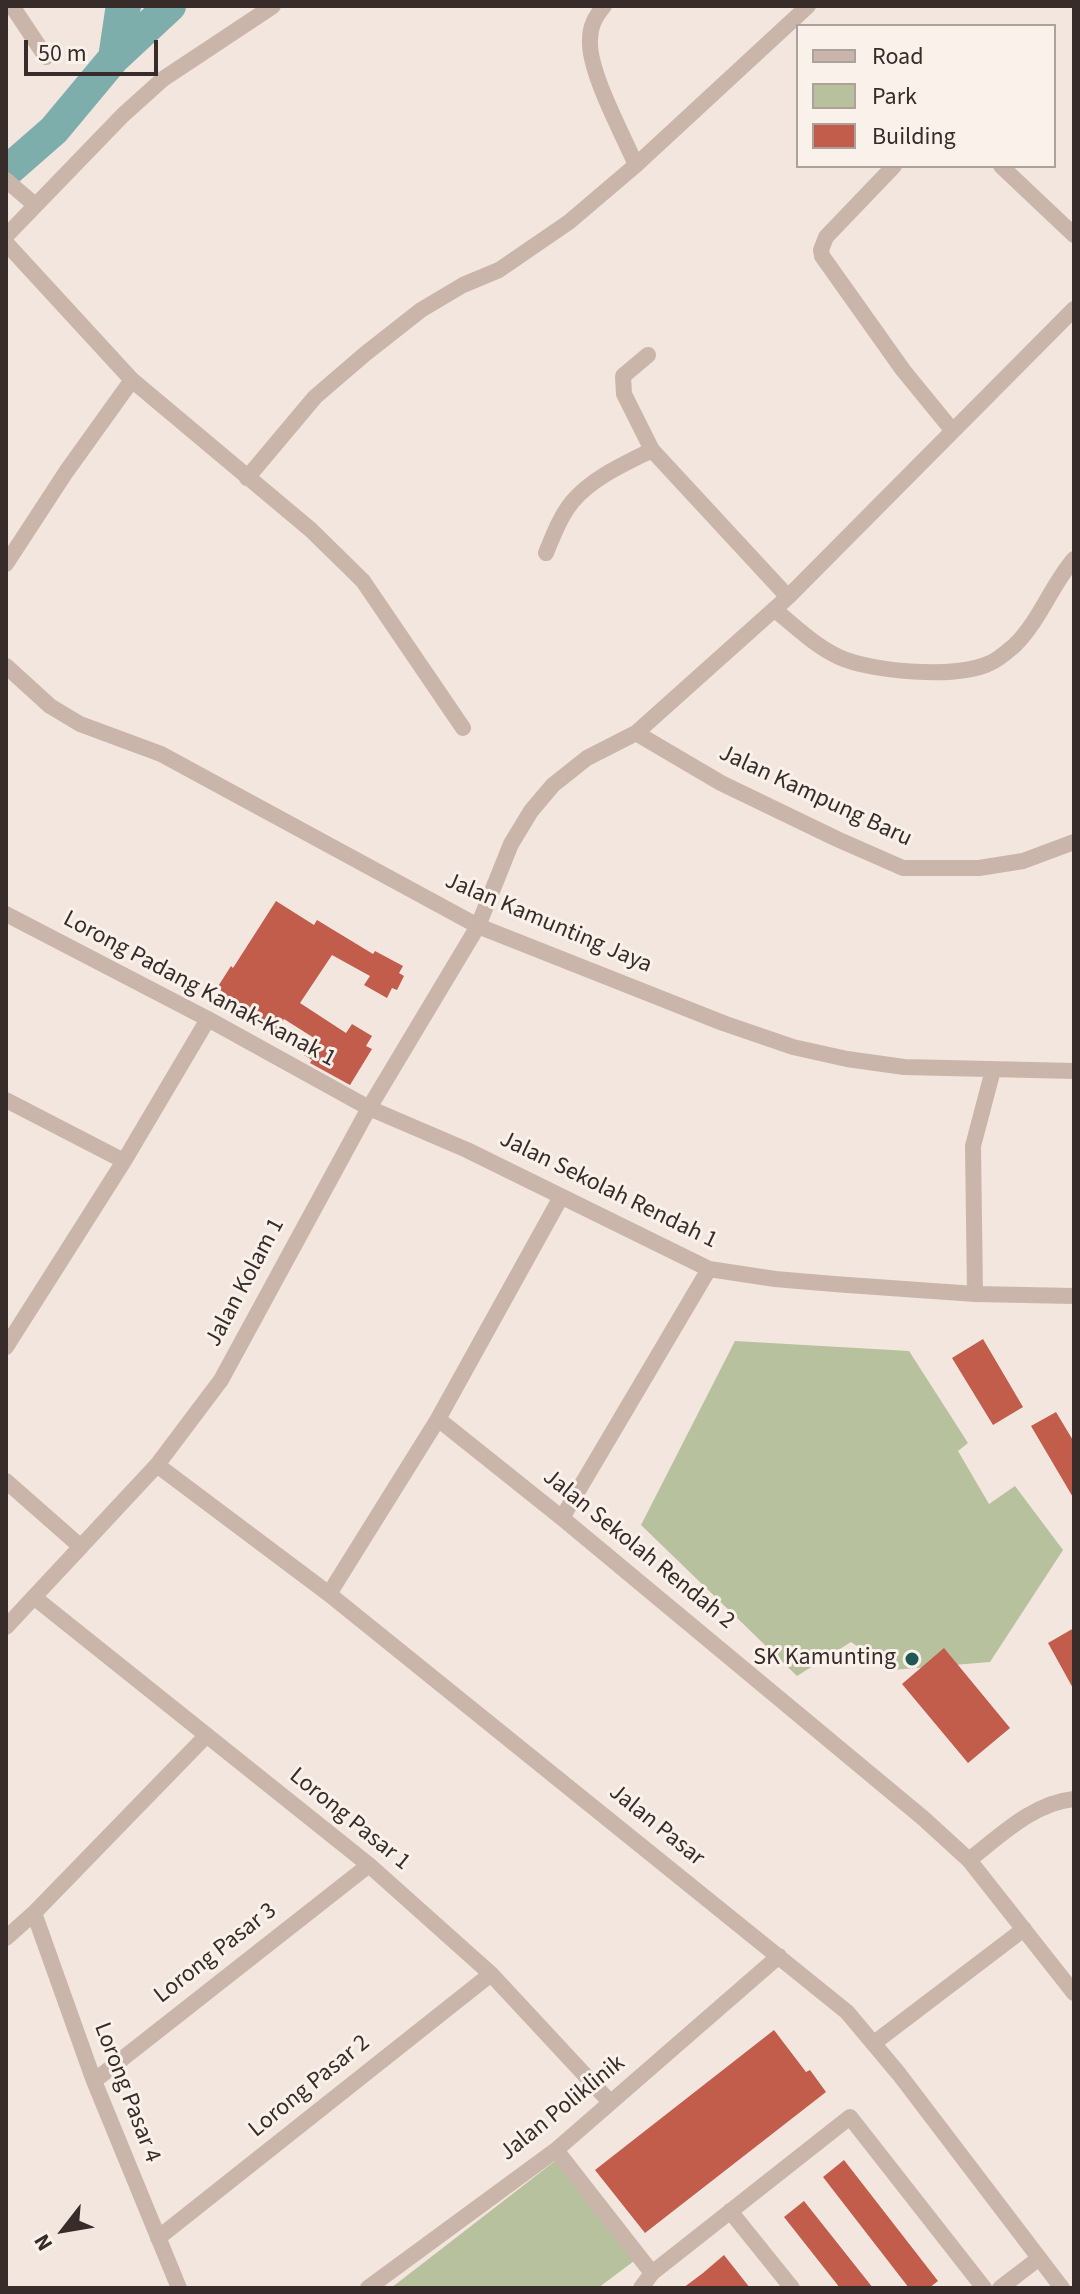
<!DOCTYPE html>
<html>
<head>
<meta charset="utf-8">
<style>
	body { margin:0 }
	#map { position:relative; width:1080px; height:2294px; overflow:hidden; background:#f2e6de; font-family:"Source Sans 3",sans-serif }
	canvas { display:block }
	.frame { position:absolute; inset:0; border:8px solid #372c29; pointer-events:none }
	.legend { position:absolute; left:796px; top:24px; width:260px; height:144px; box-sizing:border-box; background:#f9f1ea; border:2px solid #aba29d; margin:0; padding:10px 14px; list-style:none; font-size:24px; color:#372c29 }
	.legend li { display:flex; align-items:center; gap:16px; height:40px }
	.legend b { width:40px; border:2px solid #aba29d }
	.north { position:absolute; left:24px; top:2190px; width:80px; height:80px; -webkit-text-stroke:6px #f9f1ea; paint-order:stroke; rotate:239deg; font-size:22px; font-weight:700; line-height:32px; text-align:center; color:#372c29 }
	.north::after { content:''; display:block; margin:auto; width:28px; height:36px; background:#372c29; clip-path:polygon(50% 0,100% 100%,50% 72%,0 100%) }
	.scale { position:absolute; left:24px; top:40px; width:134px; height:36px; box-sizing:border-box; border:4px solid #372c29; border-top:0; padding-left:10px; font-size:24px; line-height:28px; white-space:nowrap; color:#372c29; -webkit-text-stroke:6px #f9f1ea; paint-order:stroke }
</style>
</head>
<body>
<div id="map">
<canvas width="1080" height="2294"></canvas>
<div class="frame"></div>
<ul class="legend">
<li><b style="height:10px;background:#cab5aa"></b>Road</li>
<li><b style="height:22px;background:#b8c19e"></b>Park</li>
<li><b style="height:22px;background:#c25c4b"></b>Building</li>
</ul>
<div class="north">N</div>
<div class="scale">50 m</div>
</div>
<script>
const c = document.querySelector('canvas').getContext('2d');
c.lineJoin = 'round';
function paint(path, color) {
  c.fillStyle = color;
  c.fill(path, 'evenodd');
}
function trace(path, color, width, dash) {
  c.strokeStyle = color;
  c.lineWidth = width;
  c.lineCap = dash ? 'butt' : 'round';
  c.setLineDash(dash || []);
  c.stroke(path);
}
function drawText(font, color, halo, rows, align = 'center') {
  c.font = font + ' "Source Sans 3",sans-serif';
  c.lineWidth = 6;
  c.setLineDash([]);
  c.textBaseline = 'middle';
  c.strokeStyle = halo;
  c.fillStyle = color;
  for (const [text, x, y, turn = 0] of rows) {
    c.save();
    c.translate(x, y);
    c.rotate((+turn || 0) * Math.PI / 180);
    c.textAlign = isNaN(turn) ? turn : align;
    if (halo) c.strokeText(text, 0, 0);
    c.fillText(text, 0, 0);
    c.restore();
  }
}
const green = new Path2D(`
	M735,1341L909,1351L968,1443L958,1451L989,1504L1015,1486L1063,1550L990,1662L892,1670L851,1642L797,1676L641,1525Z
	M555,2161L634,2261L598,2288H391Z`);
const river = new Path2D(`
	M114,58L121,11L125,6
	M6,172L54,130L114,58L170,6`);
const building = new Path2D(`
	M276,901L314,925L317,920L373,954L375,951L403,966L399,973L404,976L397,990L392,988L387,998L364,985L370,976L332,955L300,1003L346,1033L352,1024L372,1036L366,1046L372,1049L350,1085L310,1063L312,1060L304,1055L314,1038L284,1019L277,1030L252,1014L247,1022L216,1003L223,992L217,988L231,966L233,968Z
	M983,1339L1023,1407L993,1425L952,1358Z
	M1056,1412L1074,1442V1499L1031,1426Z
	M1074,1628V1690L1048,1643Z
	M944,1648L1010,1728L968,1763L902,1684Z
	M774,2030L806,2072L810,2070L826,2092L645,2233L595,2170Z
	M844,2160L938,2281L929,2288H909L823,2177Z
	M804,2201L873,2288H840L784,2217Z
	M724,2255L750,2288H683L703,2273Z`);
const street = new Path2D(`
	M12,6L46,57
	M604,6C595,17 590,26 590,40C588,71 623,135 636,165
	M894,166L826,237L821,250L822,256L903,370L952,430
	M1001,166L1074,235
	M6,180L35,205
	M6,236L123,115L163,79L273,6
	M6,243L132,380L311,530L363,581L463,728
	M648,355L623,376L624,394L652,450L788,597
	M247,478L315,397L365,354L421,310L463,285L499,270L569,222L636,165L808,6
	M546,553C553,536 560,517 572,502C592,478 624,464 652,450
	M6,564L66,472L132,380
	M775,610C795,626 815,646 839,657C871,672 958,679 990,663C998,660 1008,651 1015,645C1040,620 1051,586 1074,559
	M6,666L50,706L80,724L161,754L478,926L723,1023L793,1047L847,1059L904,1067L1074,1071
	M636,733L721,783L837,839L903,868H979L1023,861L1074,842
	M6,914L208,1019L369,1108L467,1150L709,1269L775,1279L834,1284L975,1294L1074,1296
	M6,1100L124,1161
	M975,1294L973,1146L993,1070
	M6,1347L124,1161L208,1019
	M438,1419L562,1518L923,1818L969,1860L1074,1993
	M157,1465L329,1594L847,2012L899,2074L1062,2288
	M6,1481L81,1547
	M562,1518L709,1269
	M329,1594L438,1419L561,1197
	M35,1598L369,1865L491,1974L610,2102
	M6,1627L157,1465L221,1380L369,1108L478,926L511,844L531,811L553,785L587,758L636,733L788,597L1074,309
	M969,1860C1000,1836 1033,1803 1074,1799
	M34,1913L94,2081L179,2288
	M6,1938L34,1913L206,1736
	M874,2043L1024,1929
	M94,2081L369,1865
	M556,2150L652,2273
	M730,2211L792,2288
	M158,2238L491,1974
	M368,2288L556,2150L779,1956
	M641,2288L652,2273L850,2117L984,2288
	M1000,2288L1038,2259`);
const markers = [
	[912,1659,8,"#205856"]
];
const streetNames = [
	["Jalan Kampung Baru",815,797,25],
	["Jalan Kamunting Jaya",548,924,23],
	["Lorong Padang Kanak-Kanak 1",199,990,28],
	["Jalan Sekolah Rendah 1",608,1191,26],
	["Jalan Kolam 1",246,1283,-62],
	["Jalan Sekolah Rendah 2",638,1550,39],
	["Lorong Pasar 1",349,1820,39],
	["Jalan Pasar",656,1826,39],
	["Lorong Pasar 3",216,1954,-38],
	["Lorong Pasar 2",310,2087,-39],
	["Lorong Pasar 4",126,2093,69],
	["Jalan Poliklinik",563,2109,-39]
];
const poiNames = [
	["SK Kamunting",896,1659]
];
paint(green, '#b8c19e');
trace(river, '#7daeab', 32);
paint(building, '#c25c4b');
trace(street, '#cab5aa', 16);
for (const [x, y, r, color] of markers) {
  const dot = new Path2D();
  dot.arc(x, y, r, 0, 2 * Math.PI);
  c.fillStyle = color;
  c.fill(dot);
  trace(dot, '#f9f1ea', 3);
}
drawText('24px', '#372c29', '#f9f1ea', streetNames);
drawText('24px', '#372c29', '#f9f1ea', poiNames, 'right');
</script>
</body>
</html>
